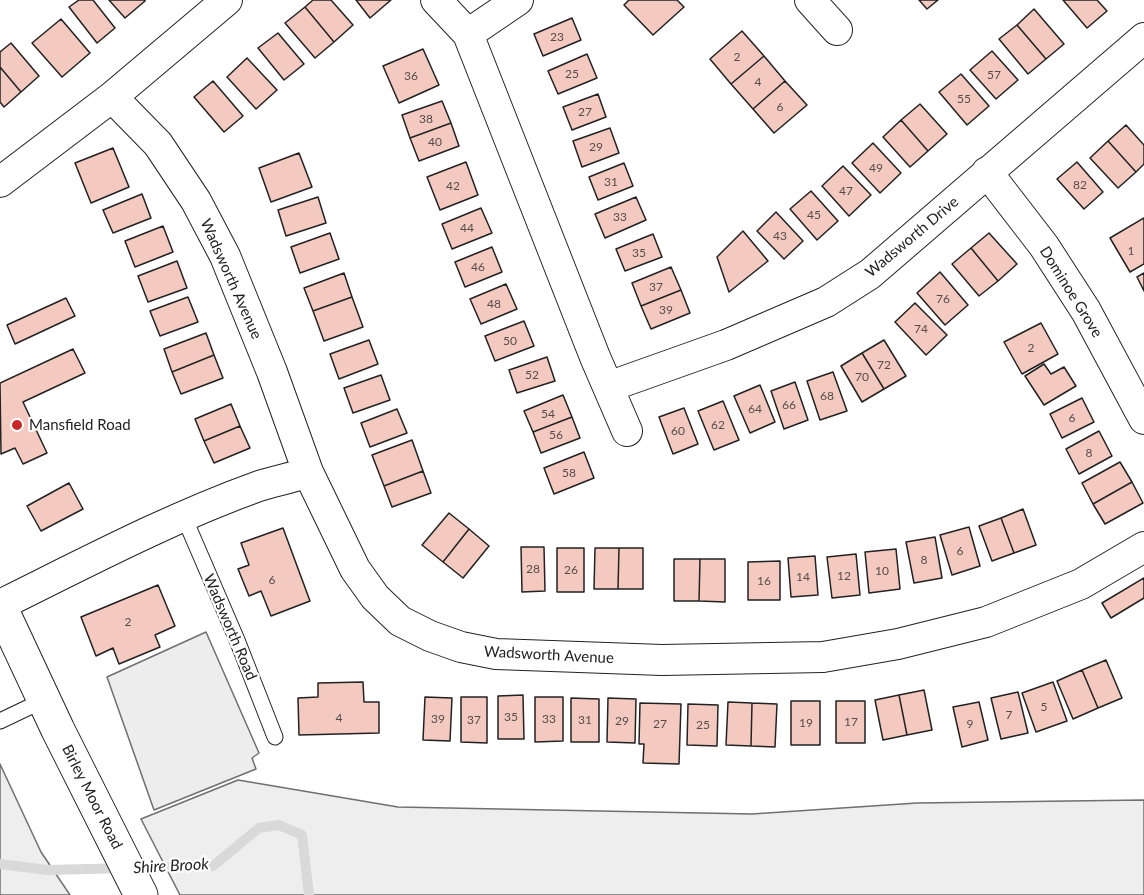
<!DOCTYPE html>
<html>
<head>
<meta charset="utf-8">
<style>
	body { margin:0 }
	canvas { display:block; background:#fff }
</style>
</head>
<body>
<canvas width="1144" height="895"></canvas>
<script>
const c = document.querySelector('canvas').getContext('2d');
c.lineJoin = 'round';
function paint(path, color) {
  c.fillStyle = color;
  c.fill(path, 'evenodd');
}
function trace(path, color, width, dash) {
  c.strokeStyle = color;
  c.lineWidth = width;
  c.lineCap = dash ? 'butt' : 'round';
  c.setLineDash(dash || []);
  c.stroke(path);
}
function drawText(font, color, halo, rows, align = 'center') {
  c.font = font + ' Lato,sans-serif';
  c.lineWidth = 4.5;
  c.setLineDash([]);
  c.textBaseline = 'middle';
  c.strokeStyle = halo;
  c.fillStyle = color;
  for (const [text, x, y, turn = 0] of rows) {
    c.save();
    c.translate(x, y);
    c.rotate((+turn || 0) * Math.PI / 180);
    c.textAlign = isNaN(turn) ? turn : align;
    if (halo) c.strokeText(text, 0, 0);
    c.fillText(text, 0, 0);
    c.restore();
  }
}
const green = new Path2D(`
	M0,764L41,852L70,895H0Z
	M238,780L398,807L752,814L917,803L1144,800V895H180L141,819Z`);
const parking = new Path2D(`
	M206,632L259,753L252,758L256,769L154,810L107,677Z`);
const stream = new Path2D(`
	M0,864L47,870L213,866L259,828L279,825L302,835L309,895`);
const building = new Path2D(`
	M79,0H93L115,28L97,43L69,7Z
	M109,0H145V1L125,18Z
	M313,0H331L353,25L334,42L305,7Z
	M356,0H391L370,18Z
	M629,0H677L684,7L653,35L624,5Z
	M919,0H938L927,9Z
	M1063,0H1097L1107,11L1087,28Z
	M305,7L334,42L315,58L285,23Z
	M1034,9L1064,44L1046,59L1017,25Z
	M572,18L581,40L543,56L534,34Z
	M61,19L90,53L62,77L32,43Z
	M1017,25L1046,59L1028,74L999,39Z
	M742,31L764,56L731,84L710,59Z
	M278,33L304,64L284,80L258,48Z
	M11,43L39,76L21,92L0,67V52Z
	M423,49L439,85L399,103L383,66Z
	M992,51L1018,80L996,99L970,70Z
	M587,54L597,78L558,94L548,71Z
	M764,56L785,81L753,109L731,84Z
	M247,58L277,90L256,109L227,77Z
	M0,67L21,92L4,107L0,102Z
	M961,74L989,106L967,125L939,92Z
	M213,81L243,116L224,132L194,97Z
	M785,81L807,105L774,133L753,109Z
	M598,94L606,117L572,130L563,107Z
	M442,101L451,123L410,138L402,115Z
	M920,104L947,134L928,151L901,120Z
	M901,120L928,151L910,167L883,137Z
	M451,123L459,146L419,161L410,138Z
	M1126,125L1144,145V164L1136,172L1108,141Z
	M610,128L619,153L582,167L573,141Z
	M1108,141L1136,172L1118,188L1090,158Z
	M873,143L901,173L880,193L852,163Z
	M113,148L129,187L91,203L75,163Z
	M299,153L312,187L271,202L259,168Z
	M466,162L478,195L440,210L427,177Z
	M1077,162L1103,192L1084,209L1057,179Z
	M624,163L633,186L598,200L589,177Z
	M843,166L871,195L849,216L822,186Z
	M811,191L838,221L817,240L790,209Z
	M142,194L151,218L113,233L103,210Z
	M318,197L326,223L286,236L278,210Z
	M636,197L646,220L605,238L595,214Z
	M481,208L492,233L452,249L442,224Z
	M776,212L803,241L784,259L757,231Z
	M1144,218V264L1130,272L1110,238Z
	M163,226L173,252L135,267L125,241Z
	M743,231L768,261L729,292L717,257Z
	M330,233L339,259L300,273L291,247Z
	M989,233L1017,264L998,281L971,248Z
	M653,234L662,257L625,271L616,249Z
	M492,247L502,272L465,287L455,262Z
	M971,248L998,281L979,296L952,264Z
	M177,261L187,288L148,302L138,276Z
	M671,267L681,290L641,306L632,283Z
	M940,272L968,305L945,325L917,293Z
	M344,273L352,297L313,311L304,288Z
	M1144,273V291L1137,277Z
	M506,284L517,309L481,324L470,299Z
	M681,290L690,313L651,329L641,306Z
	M188,297L198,322L160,336L150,311Z
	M352,297L363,327L324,341L313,311Z
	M66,298L75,316L15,344L7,325Z
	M915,303L947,335L926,355L895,322Z
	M524,321L534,346L495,361L485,336Z
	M1041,323L1058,354L1022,374L1004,342Z
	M206,333L214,355L172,372L164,349Z
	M369,340L378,364L339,379L330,354Z
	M884,340L906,376L884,389L862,353Z
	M73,349L85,373L23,402L47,453L23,464L15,448L1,454L0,383Z
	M862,353L884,389L862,402L841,366Z
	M214,355L223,378L181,394L172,372Z
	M547,357L555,381L517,393L509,370Z
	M1044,364L1051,374L1064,367L1076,386L1044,405L1025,376Z
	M833,372L847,411L820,420L807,381Z
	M381,375L390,400L353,413L344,388Z
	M795,382L808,420L784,429L771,391Z
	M760,385L775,422L750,433L734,396Z
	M563,395L572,417L533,432L524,411Z
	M1082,398L1094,422L1062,438L1050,414Z
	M723,401L739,440L714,450L698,411Z
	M231,404L240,426L204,441L195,419Z
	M684,408L698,444L673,454L659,417Z
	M397,409L407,433L370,447L361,423Z
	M572,417L580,438L541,453L533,432Z
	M240,426L250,448L214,463L204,441Z
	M1099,431L1112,456L1079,474L1066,449Z
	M412,440L423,471L384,486L372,455Z
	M584,452L594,478L554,494L544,468Z
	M1120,462L1132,482L1093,504L1082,483Z
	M423,471L431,493L392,507L384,486Z
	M1132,482L1143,503L1105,524L1093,504Z
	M69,483L83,509L41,531L27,506Z
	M1023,509L1036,545L1014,553L1001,518Z
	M449,513L469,529L443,562L422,545Z
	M1001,518L1014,553L992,561L979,526Z
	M969,527L980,566L952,575L940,535Z
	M283,528L310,601L271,616L261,591L249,596L238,569L249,565L241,543Z
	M469,529L489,546L463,578L443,562Z
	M935,537L942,578L914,583L906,542Z
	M521,547H544L545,591L522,592Z
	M557,548H584V592H557Z
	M595,548H619L618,589H594Z
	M619,548H643V589H618Z
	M896,549L900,589L869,593L865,552Z
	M856,554L860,595L832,598L827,557Z
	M815,556L818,595L791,597L788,558Z
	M674,559H700L699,601H674Z
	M700,559H725V602L699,601Z
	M780,561V600H748V562Z
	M1144,578V598L1111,618L1102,603Z
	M158,585L175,626L155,635L160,647L119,664L113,648L96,656L81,617Z
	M1106,660L1122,698L1098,708L1082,670Z
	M1082,670L1098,708L1073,719L1057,681Z
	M363,682L364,702H379V733L299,735L298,698L318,697V683Z
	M1053,682L1067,721L1036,732L1022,693Z
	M924,690L932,730L907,735L899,695Z
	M1018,692L1028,733L1001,739L991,698Z
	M523,695L524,739H498V696Z
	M899,695L907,735L883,740L875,700Z
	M425,697L452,698L450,741L423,740Z
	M461,697H487V743L461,742Z
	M535,697H563V741L535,742Z
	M571,698L599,699V742H571Z
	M608,698L636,699L635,743L607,742Z
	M791,701H820V745H791Z
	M836,701H865V743H836Z
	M728,702L752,703L751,746L726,745Z
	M979,702L988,740L962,747L953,707Z
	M640,703L681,704L679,764L643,763L644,744H639Z
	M752,703L777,704L775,747L751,746Z
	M688,704L718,705L717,746L687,745Z`);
const lane = new Path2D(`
	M184,517L237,640L275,737
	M0,721L44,700`);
const street = new Path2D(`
	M436,0L468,34L595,357L627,431
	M810,0L837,30
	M468,34L518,0
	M112,97L158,144L196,201L225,256L272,372L308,472L355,569L375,597L400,621L430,636L461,647L496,654L662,660L823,657L898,644L986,622L1081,584L1144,547
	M987,172L1044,246L1086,311L1144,419
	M0,182L112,97L227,0
	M608,387L726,345L826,302L870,274L1144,38
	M0,605C85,563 170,518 259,486C275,481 292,478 308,472`);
const primary = new Path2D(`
	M0,606L58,730L141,895`);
const markers = [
	[17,425,6,"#c62828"]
];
const numberNames = [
	["23",557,37],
	["2",737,57],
	["25",572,74],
	["57",994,75],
	["36",411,76],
	["4",758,82],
	["55",964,99],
	["6",780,107],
	["27",585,112],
	["38",426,119],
	["40",435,142],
	["29",596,147],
	["49",876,168],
	["31",611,182],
	["82",1080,185],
	["42",453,186],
	["47",846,191],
	["45",814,215],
	["33",620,217],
	["44",467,228],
	["43",780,236],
	["1",1131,251],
	["35",639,253],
	["46",478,267],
	["37",656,287],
	["76",943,299],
	["48",494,304],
	["39",666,310],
	["74",921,329],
	["50",510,341],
	["2",1031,348],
	["72",884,365],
	["52",532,375],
	["70",862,377],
	["68",827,396],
	["66",789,405],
	["64",755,409],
	["54",548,414],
	["6",1072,418],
	["62",718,425],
	["60",678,431],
	["56",556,435],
	["8",1089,453],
	["58",569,473],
	["6",960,551],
	["8",924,560],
	["28",533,569],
	["26",571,570],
	["10",882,571],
	["12",844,576],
	["14",803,577],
	["6",272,580],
	["16",764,581],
	["2",128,622],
	["5",1044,707],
	["7",1009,715],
	["35",511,717],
	["4",339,718],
	["39",438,719],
	["33",549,719],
	["37",474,720],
	["31",585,720],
	["29",622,721],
	["17",851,722],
	["19",806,723],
	["27",660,724],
	["9",970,724],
	["25",703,725]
];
const streetNames = [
	["Wadsworth Drive",912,237,-40],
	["Wadsworth Avenue",231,279,66],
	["Dominoe Grove",1071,292,58],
	["Wadsworth Road",230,627,67],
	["Wadsworth Avenue",549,655,3],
	["Birley Moor Road",92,797,63]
];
const poiNames = [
	["Mansfield Road",29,425]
];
const waterNames = [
	["Shire Brook",171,866,-3]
];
paint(green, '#eee');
trace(green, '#6f6f6f', 1.5);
paint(parking, '#ededed');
trace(parking, '#6f6f6f', 1.5);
trace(stream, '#d9d9d9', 10);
paint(building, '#f3c9c0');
trace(building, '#222', 1.5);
trace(lane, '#222', 17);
trace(street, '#222', 32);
trace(primary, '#222', 35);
trace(lane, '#fff', 15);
trace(street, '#fff', 30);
trace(primary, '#fff', 33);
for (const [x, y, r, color] of markers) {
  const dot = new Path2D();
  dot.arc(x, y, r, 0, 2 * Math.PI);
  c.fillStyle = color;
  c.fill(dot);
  trace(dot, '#fff', 2);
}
drawText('12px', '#564c4a', null, numberNames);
drawText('15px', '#222', '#fff', streetNames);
drawText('15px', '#222', '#fff', poiNames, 'left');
drawText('italic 16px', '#222', '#fff', waterNames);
</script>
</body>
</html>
